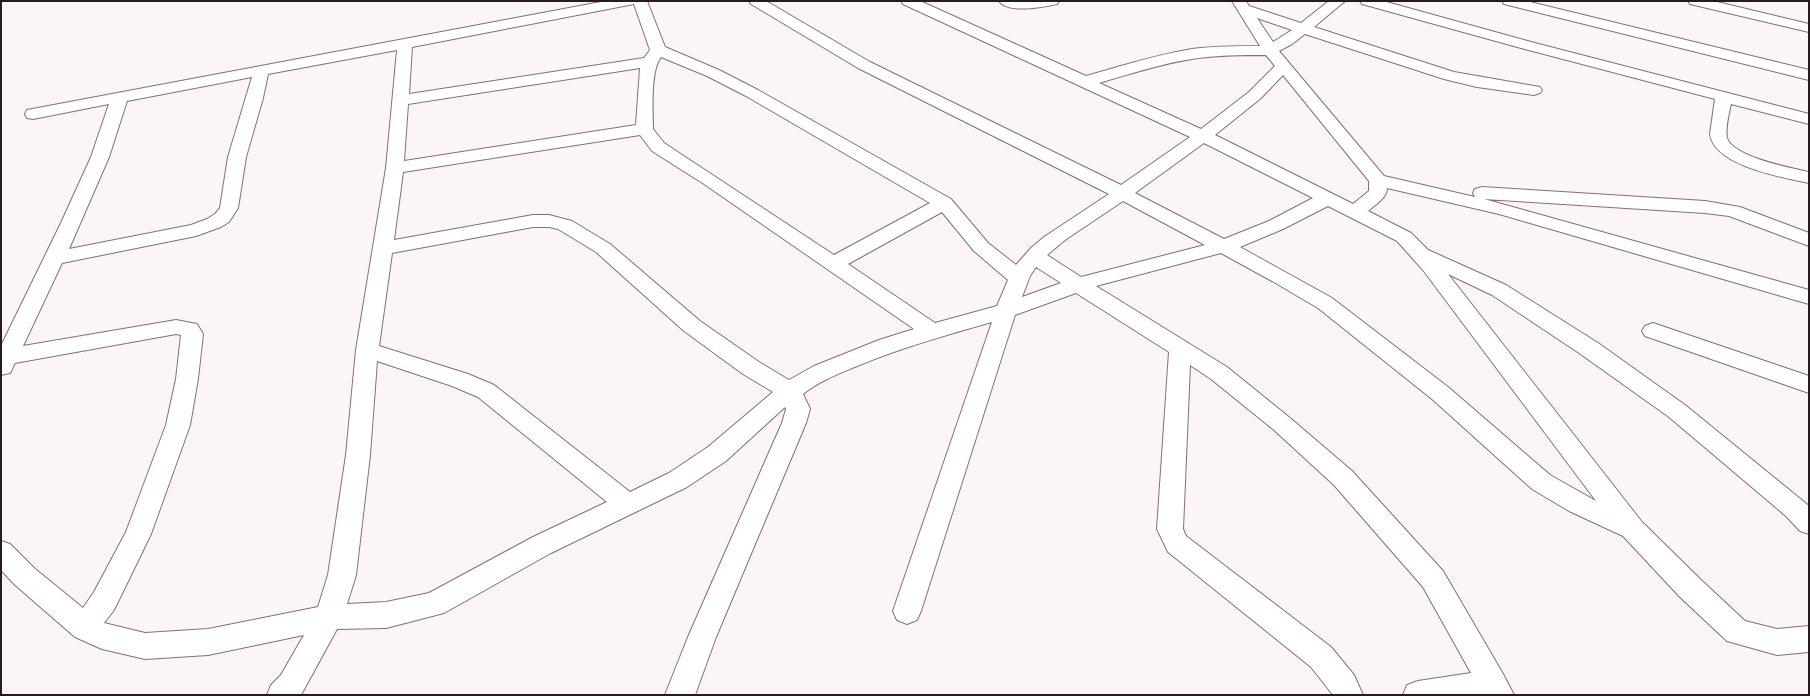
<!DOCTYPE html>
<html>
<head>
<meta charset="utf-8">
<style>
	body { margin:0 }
	#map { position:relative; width:1810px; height:696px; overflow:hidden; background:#fcf5f8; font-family:"Fira Sans",sans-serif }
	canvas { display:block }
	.frame { position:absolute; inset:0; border:2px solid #271a20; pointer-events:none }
</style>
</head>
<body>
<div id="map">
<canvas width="1810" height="696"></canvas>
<div class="frame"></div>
</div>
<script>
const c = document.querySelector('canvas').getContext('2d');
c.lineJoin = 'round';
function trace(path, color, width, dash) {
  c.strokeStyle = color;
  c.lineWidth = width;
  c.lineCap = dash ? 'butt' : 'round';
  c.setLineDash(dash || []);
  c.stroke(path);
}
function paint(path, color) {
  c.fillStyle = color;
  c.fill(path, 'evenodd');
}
const minor = new Path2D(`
	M606,1H647L665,47L719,70L758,90L951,199L988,243L1016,265L1031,248L1044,237L1109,194L858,68L751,4L749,1H766L870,62L1121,185L1190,137L903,4L901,1H920L1086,76C1121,66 1156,55 1192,49C1215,46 1237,46 1260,46L1232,1H1246L1249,6L1301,23L1329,1H1345L1314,27L1454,72L1540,87L1542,90L1540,93L1534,95L1477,87L1444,79L1305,34L1292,44L1279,51L1384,176L1475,197L1473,193L1475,189L1482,187L1705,201L1740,207L1809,233V246L1729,216L1705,213L1484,199L1809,290V304L1499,214L1387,188C1387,198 1375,205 1368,211L1411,233L1428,250L1506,285L1598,343L1685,405L1809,506V534L1800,531L1786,516L1669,417L1582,355L1492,295L1448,274L1642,522L1700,579L1745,621L1777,629L1809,626V652L1777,655L1727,641L1680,597L1623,536L1569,511L1532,489L1432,399L1318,308L1272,281L1221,253L1096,286L1227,367L1290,418L1352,471L1443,571L1503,674L1514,695H1403L1407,685L1418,681L1471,673L1423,587L1334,485L1274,430L1211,379L1190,365L1183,529L1186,536L1331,647L1354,675L1363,695H1333L1311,667L1168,552L1157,529L1169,352L1076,293L1015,315L921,611L917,620L907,624L897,620L893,611L992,322C946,335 901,348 857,366C838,374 819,381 803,394L810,409L806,423L716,637L695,695H665L688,637L782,423L786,409L785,407L726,461L687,487L551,553L444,613L386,628L337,629L301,695H267L271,685L281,675L304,635L208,655L145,659L102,649L75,637L14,584L1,570V541L10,544L34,568L83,608L94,592L126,532L166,425L176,379L181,335L176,334L15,363L10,373L1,375V346L61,223L91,157L109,104L33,119L27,118L25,114L27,110ZM634,4L650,50L644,58L409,94L412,47ZM1257,18L1292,30L1273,42ZM397,50L386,168L356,350L346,455L328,575L318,607L208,629L145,633L104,623L114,610L151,534L190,425L198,379L203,334L197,324L176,320L23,346L62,263L196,236L221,227L229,222L238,208L246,157L263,98L268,74ZM1266,55L1275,66L1249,92L1201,129L1099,83C1130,74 1160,64 1192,59C1216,55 1241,55 1266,55ZM661,57L707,76L746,96L930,203L834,255L664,143L653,129C653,110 650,71 661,57ZM640,68L636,125L404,161L408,104ZM1283,75L1369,181V191L1353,204L1215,135L1261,98ZM252,77L228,157L220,208L215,214L207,219L191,225L69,249L109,157L127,101ZM640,135L652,151L704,184L914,329L879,340L814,366L789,380L759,362L700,321L610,244L572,221L549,215H533L394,240L403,172ZM1204,143L1313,198L1269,221L1224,239L1135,193ZM1123,201L1205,245L1081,277L1047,255L1065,240ZM1328,206L1397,241L1423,270L1596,501L1550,475L1448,387L1332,298L1240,247L1283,229ZM942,212L974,251L1008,280L997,306L935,323L848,264ZM533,227H549L558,229L596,252L684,331L743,374L773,392L708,447L669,473L630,492L494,385L468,374L379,346L392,253ZM1036,267L1061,283L1022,297L1030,276ZM377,361L452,386L478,397L607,502L533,537L429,593L386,602L347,604L356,575L370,455Z
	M999,1H1059L1057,4C1044,7 1008,14 999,1Z
	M1360,1H1383L1531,42L1809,114V124L1731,104C1729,114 1725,127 1727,138C1733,157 1791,168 1809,172V183C1782,177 1714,166 1710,134L1715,99L1521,48L1362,4Z
	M1502,1H1526L1809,70V80L1504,4Z
	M1688,1H1713L1809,24V32L1690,4Z
	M1653,323L1809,376V393L1645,336L1642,331L1645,326Z`);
trace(minor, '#8b6b78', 2);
paint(minor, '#fff');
</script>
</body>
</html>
